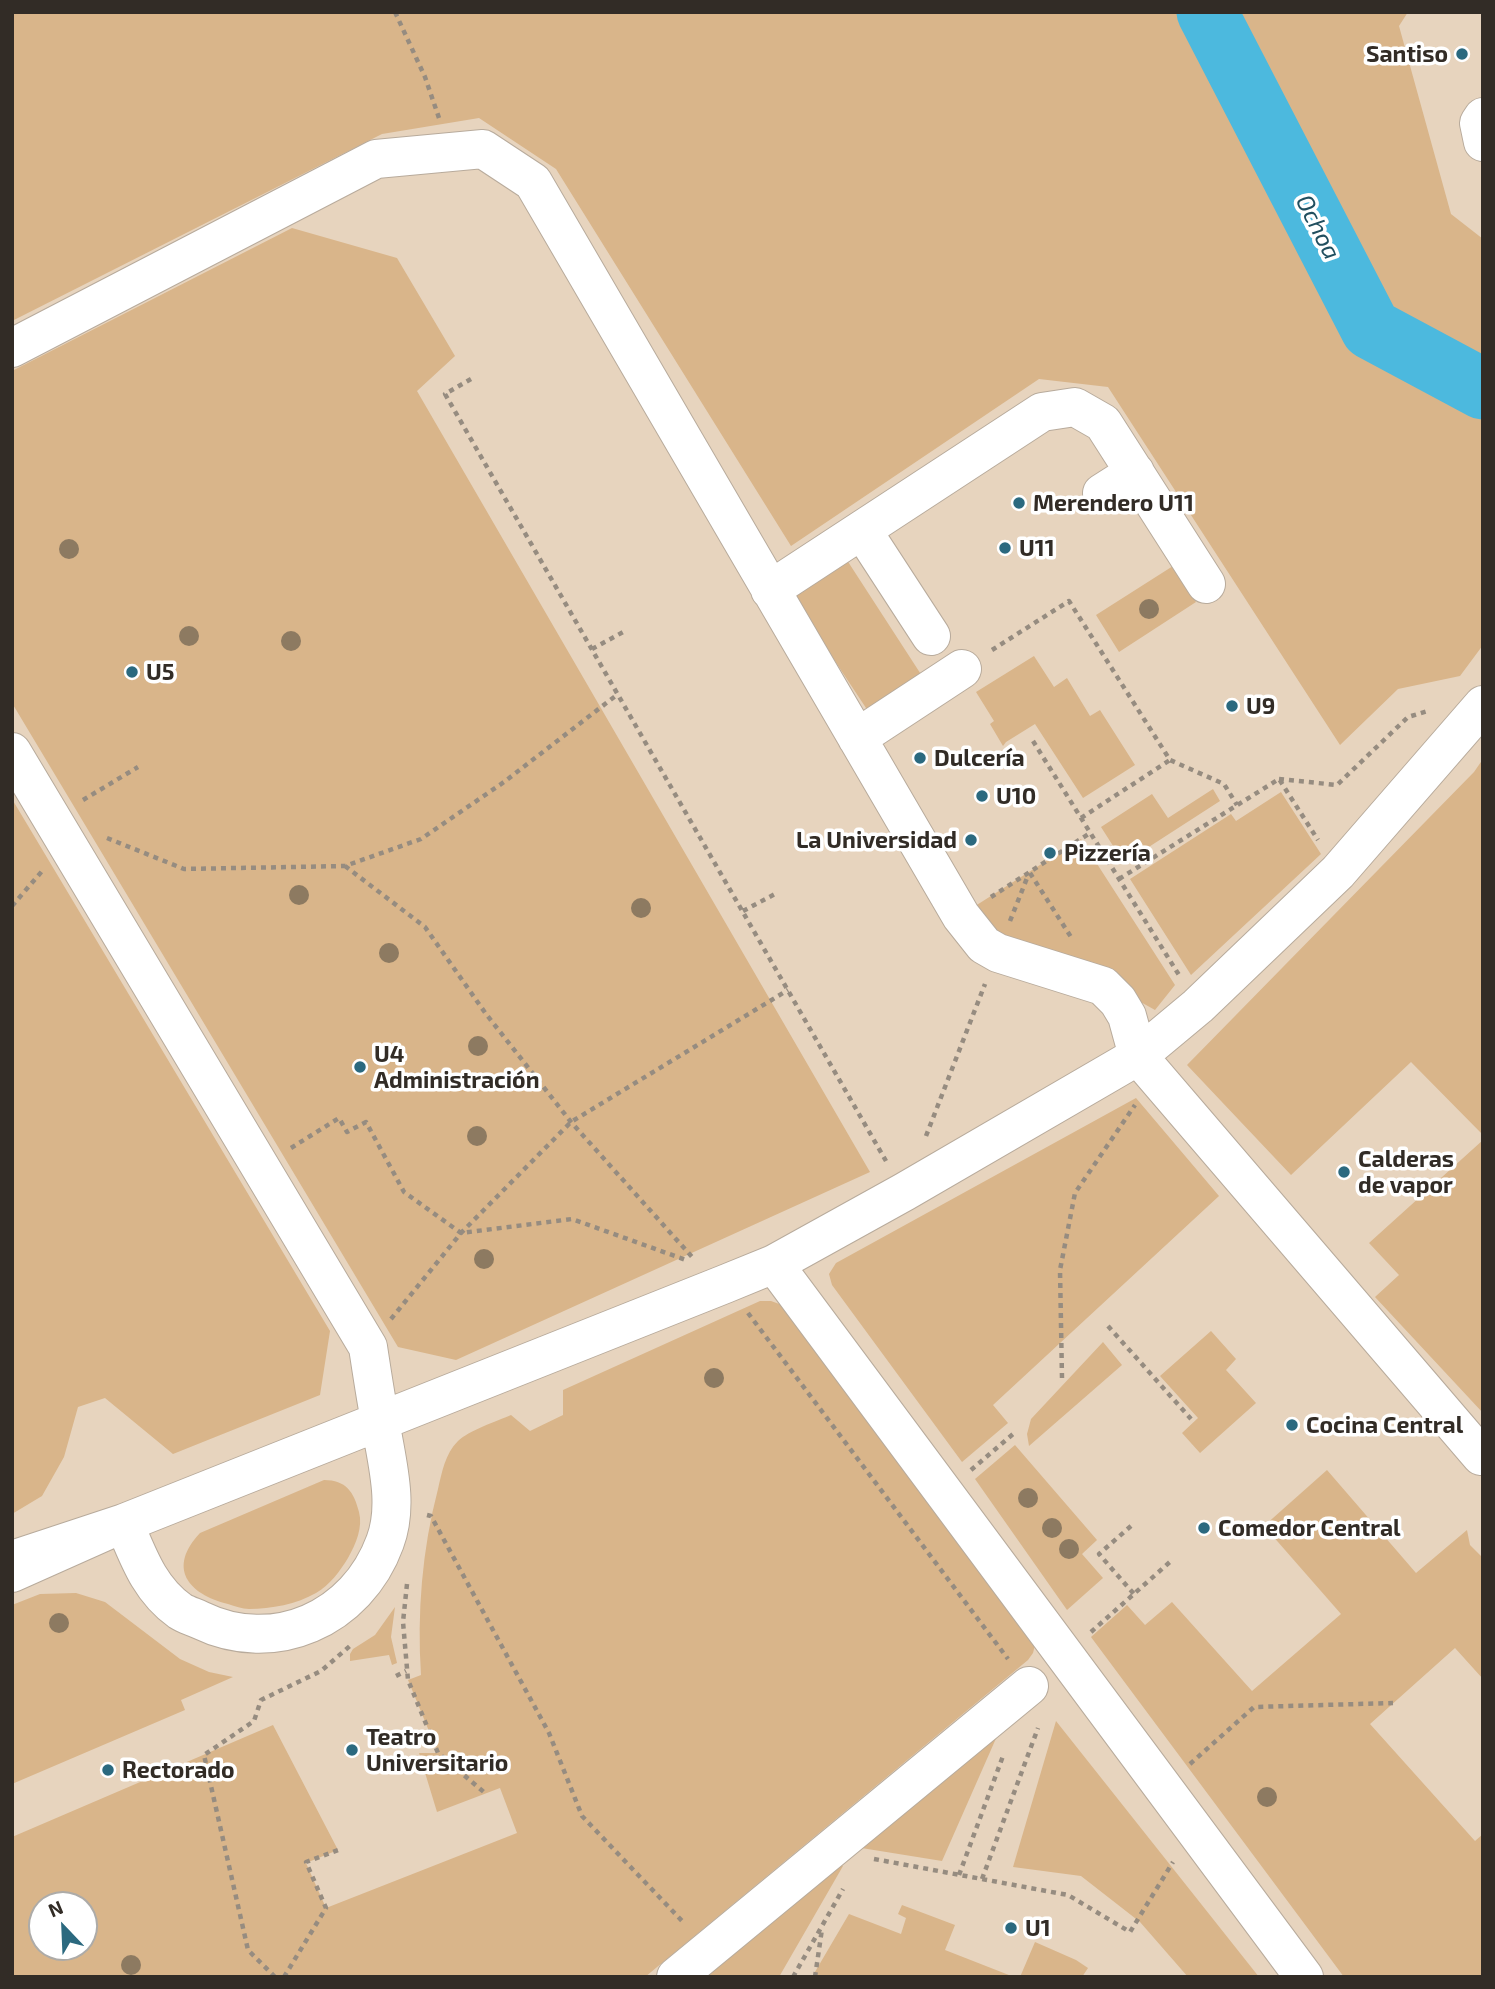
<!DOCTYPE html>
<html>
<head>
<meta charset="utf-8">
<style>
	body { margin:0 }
	#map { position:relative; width:1495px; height:1989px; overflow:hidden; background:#eee0d0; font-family:"Exo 2",sans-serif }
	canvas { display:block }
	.frame { position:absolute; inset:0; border:14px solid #322c26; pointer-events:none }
	.north { position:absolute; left:28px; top:1891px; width:70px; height:70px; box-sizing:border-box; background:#fff; border:2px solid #adaba8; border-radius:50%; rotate:337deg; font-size:19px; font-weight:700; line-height:28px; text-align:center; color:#322c26 }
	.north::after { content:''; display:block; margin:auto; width:24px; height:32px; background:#2b697f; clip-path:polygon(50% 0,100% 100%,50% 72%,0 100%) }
</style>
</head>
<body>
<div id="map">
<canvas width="1495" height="1989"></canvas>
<div class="frame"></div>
<div class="north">N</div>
</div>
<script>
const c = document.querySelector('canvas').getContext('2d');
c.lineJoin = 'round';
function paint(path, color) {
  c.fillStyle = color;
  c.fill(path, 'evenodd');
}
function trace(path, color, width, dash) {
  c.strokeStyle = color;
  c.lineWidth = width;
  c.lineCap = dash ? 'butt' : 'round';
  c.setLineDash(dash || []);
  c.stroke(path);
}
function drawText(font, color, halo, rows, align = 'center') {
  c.font = font + ' "Exo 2",sans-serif';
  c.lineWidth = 7;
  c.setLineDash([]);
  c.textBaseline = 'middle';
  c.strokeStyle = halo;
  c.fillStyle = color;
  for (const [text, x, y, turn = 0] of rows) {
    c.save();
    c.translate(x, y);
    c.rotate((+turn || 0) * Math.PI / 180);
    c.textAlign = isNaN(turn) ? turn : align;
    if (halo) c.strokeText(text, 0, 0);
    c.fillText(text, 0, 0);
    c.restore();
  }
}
const built = new Path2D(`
	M12,12H1483V1977H12ZM42,1905H84V1947H42Z`);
const green = new Path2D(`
	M12,12H1408L1399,26L1451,214L1483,239V645L1460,676L1398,689L1340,745L1108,387L1039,379L791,546L556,169L479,118L382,134L12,321Z
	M292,228L397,258L455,356L417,391L870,1172L456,1360L398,1347L12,703V371Z
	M843,554L924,679L870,714L788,590Z
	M1173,566L1196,602L1119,652L1096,615Z
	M1034,656L1054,687L1067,678L1090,716L1100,710L1135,765L1083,798L1035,724L1006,742L1003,746L990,724L994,721L976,692Z
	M1483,759V1135L1411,1062L1291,1175L1187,1065L1474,772Z
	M1213,789L1220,801L1124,863L1101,827L1152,794L1168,818Z
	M1281,792L1321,854L1191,975L1130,879L1231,814L1236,821Z
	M12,799L330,1331L320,1395L173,1454L105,1398L78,1407L64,1457L42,1496L12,1514Z
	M1081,839L1175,985L1155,1010L1130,996L991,937L972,908Z
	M1136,1098L1219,1196L993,1405L1008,1423L962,1462L832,1285L829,1274L836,1263Z
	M1483,1140V1413L1375,1297L1399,1275L1369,1243Z
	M760,1301H771L782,1305L1035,1645L1033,1653L1028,1660L645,1977H12V1837L273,1725L338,1850L306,1863L326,1908L517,1833L500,1788L437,1812L419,1753H438L408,1680L421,1675C417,1613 422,1550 438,1489C442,1472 445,1454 458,1441C468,1431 497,1421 511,1415L530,1431L563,1415V1390ZM42,1905H84V1947H42Z
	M1211,1331L1236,1359L1226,1370L1256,1403L1200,1453L1182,1433L1198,1418L1160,1376Z
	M1103,1342L1122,1365L1029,1446L1027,1434L1031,1419Z
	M1015,1445L1097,1540L1082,1554L1103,1578L1067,1610L975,1479Z
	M1327,1470L1416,1573L1467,1530L1470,1545L1483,1558V1679L1455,1648L1370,1724L1475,1841L1483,1834V1977H1344L1091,1637L1127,1605L1145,1625L1172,1602L1252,1691L1341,1614L1264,1526Z
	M324,1480C346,1480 354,1492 359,1512C363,1527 356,1544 348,1558C340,1571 330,1585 316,1593C297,1604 271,1609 249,1609C242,1609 235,1606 228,1604C188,1594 167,1568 200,1533Z
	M76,1593L105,1602L180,1659L209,1672L233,1677L181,1700L185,1710L12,1784V1605L40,1594Z
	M395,1607L391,1637L397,1663L392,1665L389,1655L350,1661V1654L353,1649L375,1635Z
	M1005,1718L942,1861L849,1846Z
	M1056,1721L1259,1977H1188L1140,1922L1081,1876L1013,1867Z
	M831,1861L843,1866L779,1977H690Z
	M902,1905L955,1925L945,1950L1014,1977H812L849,1914L901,1934L906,1918L898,1914Z
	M1035,1942L1076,1960L1088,1968L1082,1977H1020Z`);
const river = new Path2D(`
	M1207,12L1371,329L1483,389`);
const path = new Path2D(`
	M395,12L425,77L439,118
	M471,379L445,394L886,1161
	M592,649L625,631
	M992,650L1069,601L1170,760L1224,784L1237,805
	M1033,741L1179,975
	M1279,779L1337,785L1408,717L1428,711
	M83,800L138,767
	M1081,818L1170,760
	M107,838L184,869L345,866L421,839L504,782L618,694
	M345,866L425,927L486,1014L571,1122L693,1258
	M1030,873L1071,937
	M1119,879L1279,779L1318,840
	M991,897L1090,833
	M12,906L43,870
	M743,911L775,894
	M1010,921L1029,873
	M926,1136L985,984
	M291,1148L339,1118L347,1132L366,1122L404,1192L461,1233L572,1219L686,1260
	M748,1313L1008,1659
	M391,1319L461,1233L571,1122L788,990
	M1108,1326L1191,1419
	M1062,1378L1060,1270L1075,1193L1135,1105
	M971,1470L1013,1434
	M427,1515L431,1516L549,1733L582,1816L684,1923
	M1131,1526L1099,1554L1134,1594
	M407,1584L403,1622L408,1680L438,1753L485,1793
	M1091,1632L1171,1561
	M396,1676L406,1671
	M1190,1764L1254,1707L1393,1703
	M874,1859L1068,1895L1130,1932L1173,1862
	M959,1875L1003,1756
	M982,1879L1038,1728
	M275,1977L248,1950L204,1755L254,1721L261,1700L321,1671L351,1645
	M284,1977L326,1908L306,1862L338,1850
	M793,1977L843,1889
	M815,1977L822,1929`);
const minor = new Path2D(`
	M1483,117L1479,123L1483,142
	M12,348L376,159L483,149L533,182L961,916L984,945L998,953L1103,986L1118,1001L1127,1016L1138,1056L1481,1456
	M1102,493L1135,472
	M862,530L931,636
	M770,590L1042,412L1075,407L1103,423L1206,584
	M857,738L962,669
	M12,752L368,1347C372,1373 376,1400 381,1426C387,1463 399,1505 385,1542C357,1619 274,1656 200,1620C194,1617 186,1615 180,1611C149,1589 138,1556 124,1523L725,1284L774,1264L904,1192L1138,1056L1198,1006L1338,872L1483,705
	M774,1264L1304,1977
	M12,1560L124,1523L12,1573
	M676,1977L1029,1686`);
const trees = [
	[69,549],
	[1149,609],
	[189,636],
	[291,641],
	[299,895],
	[641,908],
	[389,953],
	[478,1046],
	[477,1136],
	[484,1259],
	[714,1378],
	[1028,1498],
	[1052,1528],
	[1069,1549],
	[59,1623],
	[1267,1797],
	[131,1965]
];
const markers = [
	[1462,54,7,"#2b697f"],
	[1019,503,7,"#2b697f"],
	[1005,548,7,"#2b697f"],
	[132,672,7,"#2b697f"],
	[1232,706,7,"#2b697f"],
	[920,758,7,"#2b697f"],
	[982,796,7,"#2b697f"],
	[971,840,7,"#2b697f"],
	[1050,853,7,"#2b697f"],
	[360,1067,7,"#2b697f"],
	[1344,1172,7,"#2b697f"],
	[1292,1425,7,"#2b697f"],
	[1204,1528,7,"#2b697f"],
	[352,1750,7,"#2b697f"],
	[108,1770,7,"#2b697f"],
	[1011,1928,7,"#2b697f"]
];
const poiNames = [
	["Santiso",1448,54,"right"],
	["Merendero U11",1033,503],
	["U11",1019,548],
	["U5",146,672],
	["U9",1246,706],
	["Dulcería",934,758],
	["U10",996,796],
	["La Universidad",957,840,"right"],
	["Pizzería",1064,853],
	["U4",374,1054],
	["Administración",374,1080],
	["Calderas",1358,1159],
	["de vapor",1358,1185],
	["Cocina Central",1306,1425],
	["Comedor Central",1218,1528],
	["Teatro",366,1737],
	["Universitario",366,1763],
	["Rectorado",122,1770],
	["U1",1025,1928]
];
const waterNames = [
	["Ochoa",1318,227,63]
];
paint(built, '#e7d4be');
paint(green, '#d9b58a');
trace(river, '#4cb9de', 61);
trace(minor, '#b8ab9c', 40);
trace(path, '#968c80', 4.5, [5, 5]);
trace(minor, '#fff', 38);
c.fillStyle = '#8d7a61';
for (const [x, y] of trees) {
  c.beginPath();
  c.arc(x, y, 10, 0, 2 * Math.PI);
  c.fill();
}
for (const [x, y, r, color] of markers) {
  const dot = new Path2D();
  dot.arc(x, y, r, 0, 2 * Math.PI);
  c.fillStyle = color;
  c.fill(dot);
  trace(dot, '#fff', 2.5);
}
drawText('bold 23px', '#322c26', '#fff', poiNames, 'left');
drawText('italic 24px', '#214f5f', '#fff', waterNames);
</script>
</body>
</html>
